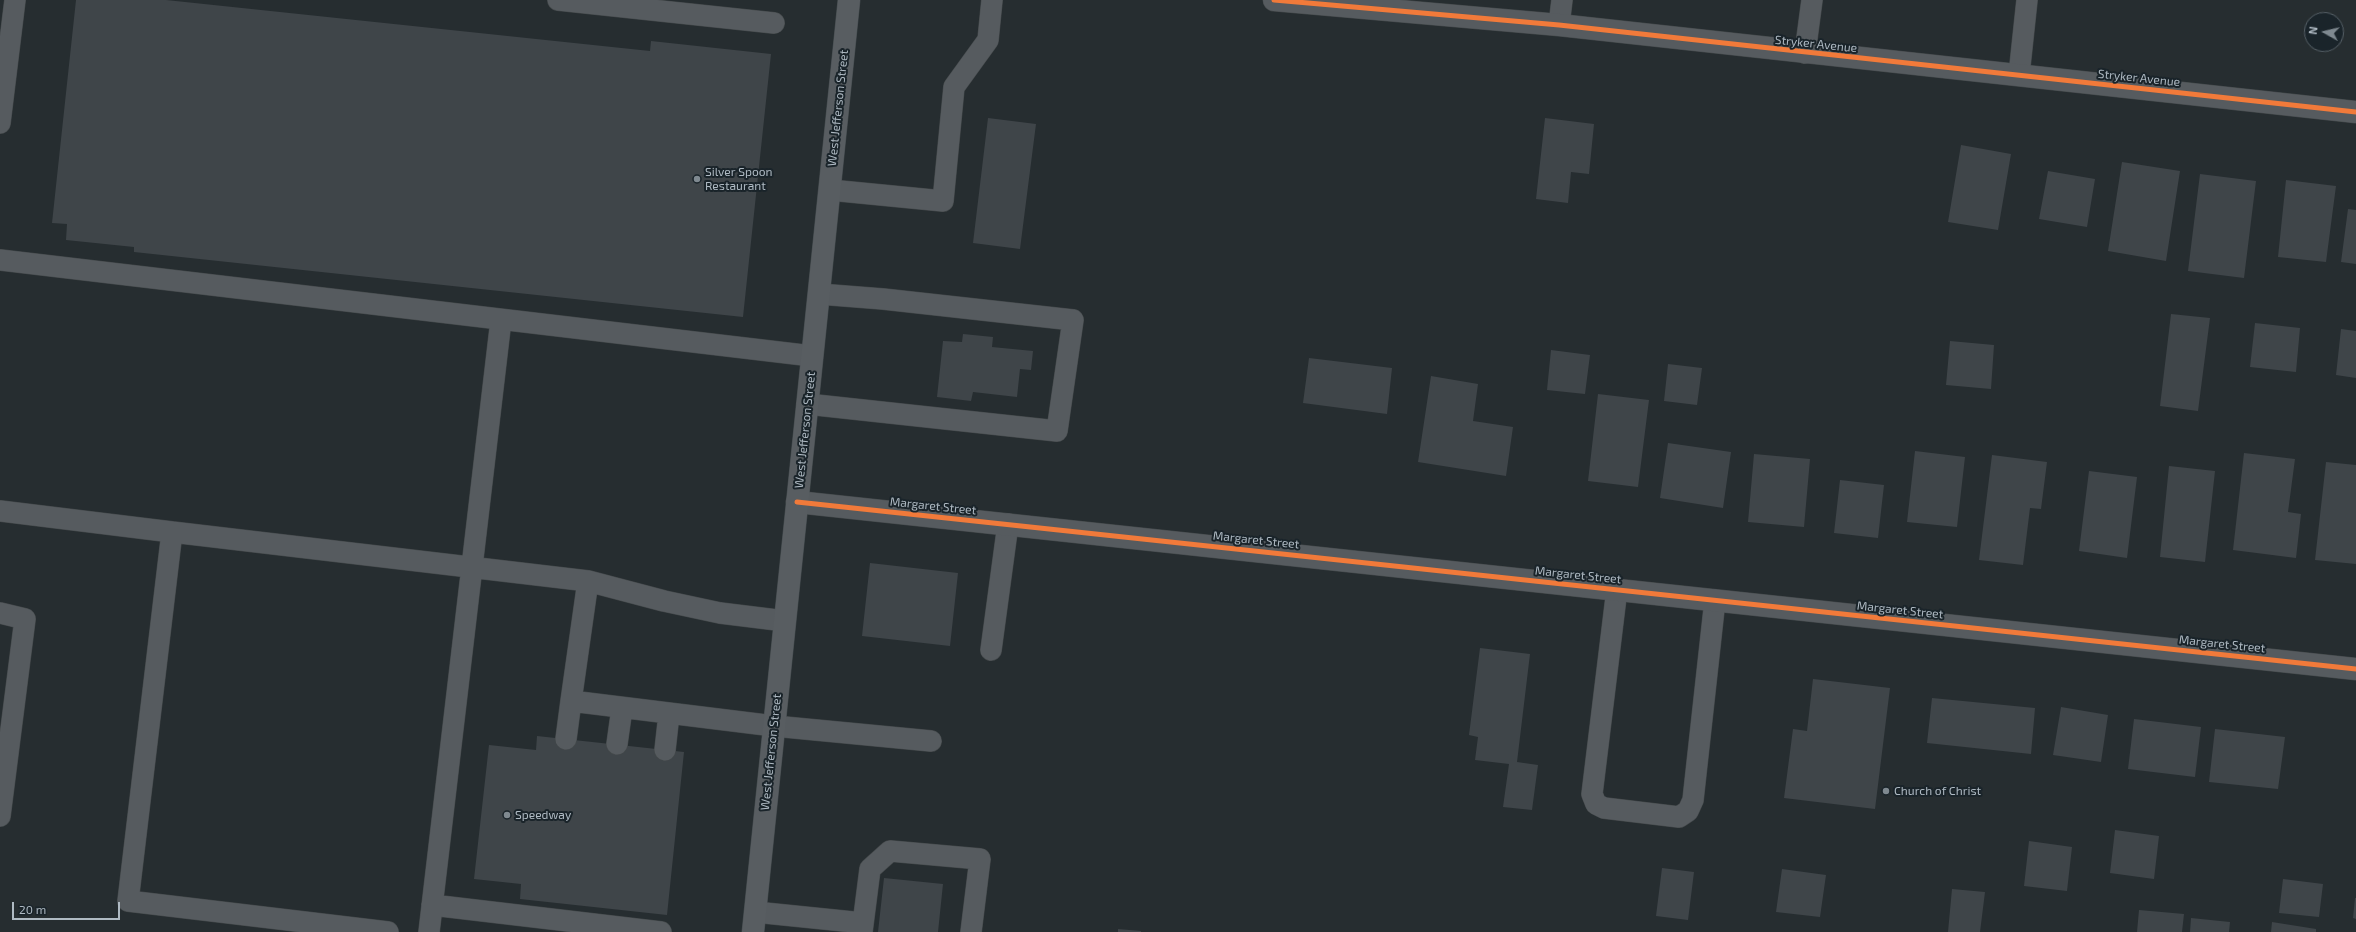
<!DOCTYPE html>
<html>
<head>
<meta charset="utf-8">
<style>
	body { margin:0 }
	#map { position:relative; width:2356px; height:932px; overflow:hidden; background:#262d30; font-family:"Exo 2",sans-serif }
	canvas { display:block }
	.north { position:absolute; left:2304px; top:12px; width:40px; height:40px; box-sizing:border-box; background:#1a242a; border:1px solid #566067; border-radius:50%; rotate:278deg; font-size:11px; font-weight:700; line-height:16px; text-align:center; color:#afbac3 }
	.north::after { content:''; display:block; margin:auto; width:14px; height:18px; background:#7f8990; clip-path:polygon(50% 0,100% 100%,50% 72%,0 100%) }
	.scale { position:absolute; left:12px; top:902px; width:108px; height:18px; box-sizing:border-box; border:2px solid #afbac3; border-top:0; padding-left:5px; font-size:12px; line-height:14px; white-space:nowrap; color:#afbac3; -webkit-text-stroke:3px #1a242a; paint-order:stroke }
</style>
</head>
<body>
<div id="map">
<canvas width="2356" height="932"></canvas>
<div class="north">N</div>
<div class="scale">20 m</div>
</div>
<script>
const c = document.querySelector('canvas').getContext('2d');
c.lineJoin = 'round';
function paint(path, color) {
  c.fillStyle = color;
  c.fill(path, 'evenodd');
}
function trace(path, color, width, dash) {
  c.strokeStyle = color;
  c.lineWidth = width;
  c.lineCap = dash ? 'butt' : 'round';
  c.setLineDash(dash || []);
  c.stroke(path);
}
function drawText(font, color, halo, rows, align = 'center') {
  c.font = font + ' "Exo 2",sans-serif';
  c.lineWidth = 4;
  c.setLineDash([]);
  c.textBaseline = 'middle';
  c.strokeStyle = halo;
  c.fillStyle = color;
  for (const [text, x, y, turn = 0] of rows) {
    c.save();
    c.translate(x, y);
    c.rotate((+turn || 0) * Math.PI / 180);
    c.textAlign = isNaN(turn) ? turn : align;
    if (halo) c.strokeText(text, 0, 0);
    c.fillText(text, 0, 0);
    c.restore();
  }
}
const building = new Path2D(`
	M76,0H166L650,51L651,41L771,54L743,317L134,252V247L66,240L67,224L52,223Z
	M988,118L1036,124L1020,249L973,243Z
	M1545,118L1594,124L1589,174L1571,172L1568,203L1536,199Z
	M1961,145L2011,154L1998,230L1948,222Z
	M2122,162L2180,171L2166,261L2108,251Z
	M2048,171L2095,179L2087,227L2039,219Z
	M2200,174L2256,181L2244,278L2188,271Z
	M2286,180L2336,186L2326,262L2278,257Z
	M2348,209L2356,210V264L2341,262Z
	M2171,314L2210,318L2198,411L2160,406Z
	M2255,323L2300,328L2296,372L2250,367Z
	M2341,329L2356,331V378L2336,375Z
	M963,334L993,337L992,347L1033,351L1031,370L1020,369L1017,397L973,392L971,401L937,397L943,341L962,342Z
	M1950,341L1994,345L1991,389L1946,385Z
	M1551,350L1590,355L1585,394L1547,390Z
	M1309,358L1392,368L1387,414L1303,403Z
	M1668,364L1702,368L1697,405L1664,401Z
	M1431,376L1478,384L1473,421L1513,427L1506,476L1418,462Z
	M1598,394L1649,400L1638,487L1588,481Z
	M1668,443L1731,452L1723,508L1660,498Z
	M1915,451L1965,457L1957,527L1907,522Z
	M2244,453L2295,459L2288,512L2301,514L2296,558L2233,550Z
	M1754,454L1810,459L1804,527L1748,522Z
	M1992,455L2047,462L2041,509L2030,508L2023,565L1979,560Z
	M2326,462L2356,465V564L2315,560Z
	M2169,466L2215,471L2205,562L2160,557Z
	M2089,471L2137,477L2127,558L2079,551Z
	M1840,480L1884,485L1878,538L1834,533Z
	M870,563L958,573L950,646L862,636Z
	M1480,648L1530,654L1517,762L1538,765L1532,810L1503,807L1509,764L1475,760L1478,737L1469,735Z
	M1813,679L1890,688L1875,809L1784,798L1793,729L1807,731Z
	M1932,698L2035,708L2031,754L1927,743Z
	M2061,707L2108,715L2101,762L2053,755Z
	M2134,719L2201,727L2195,777L2128,769Z
	M2215,729L2285,737L2278,789L2209,782Z
	M537,736L684,752L667,915L520,899L521,884L474,879L489,745L536,750Z
	M2115,830L2159,836L2154,879L2110,873Z
	M2029,841L2072,847L2067,891L2024,886Z
	M1662,868L1694,872L1688,920L1656,916Z
	M1782,869L1826,875L1820,917L1776,912Z
	M884,878L943,884L938,932H878Z
	M2283,879L2323,884L2319,917L2279,913Z
	M1952,889L1985,892L1980,932H1948Z
	M2355,898H2356V919L2353,918Z
	M2139,910L2184,914L2182,932H2137Z
	M2191,918L2230,922L2229,932H2190Z
	M2272,922L2316,929V932H2271Z
	M1118,929L1141,931V932H1118Z`);
const service = new Path2D(`
	M558,0L774,23
	M1559,25L1562,0
	M1805,53L1812,0
	M2019,75L2027,0
	M0,123L15,0
	M830,190L943,201L954,87L988,40L992,0
	M0,260L812,356
	M807,404L1057,431L1073,320L883,299L819,294
	M0,511L172,532
	M588,581L571,701L774,726L931,741
	M1617,589L1592,794L1596,804L1604,808L1679,817L1688,811L1693,800L1715,600
	M0,613L25,619L0,816
	M991,650L1008,524
	M566,739L571,701
	M617,744L622,708
	M665,750L669,714
	M432,905L661,932
	M755,912L863,923
	M388,932L128,901L172,532L588,581L664,601L720,613L785,621
	M429,932L501,320
	M862,932L870,869L890,851L980,859L971,932`);
const minor = new Path2D(`
	M797,502L2356,669`);
const tertiary = new Path2D(`
	M1274,0L1559,25L2356,112`);
const primary = new Path2D(`
	M753,932L849,0`);
const cycleway = new Path2D(`
	M1274,0L1559,25L2356,112
	M797,502L2356,669`);
const markers = [
	[697,179,4,"#7f8990"],
	[1886,791,4,"#7f8990"],
	[507,815,4,"#7f8990"]
];
const streetNames = [
	["Stryker Avenue",1816,44,6],
	["Stryker Avenue",2139,78,6],
	["West Jefferson Street",838,108,-84],
	["West Jefferson Street",805,430,-84],
	["Margaret Street",933,506,6],
	["Margaret Street",1256,540,6],
	["Margaret Street",1578,575,6],
	["Margaret Street",1900,610,6],
	["Margaret Street",2222,644,6],
	["West Jefferson Street",771,752,-84]
];
const poiNames = [
	["Silver Spoon",705,172],
	["Restaurant",705,186],
	["Church of Christ",1894,791],
	["Speedway",515,815]
];
paint(building, '#3f4549');
trace(service, '#44494b', 22);
trace(minor, '#44494b', 23);
trace(tertiary, '#44494b', 23);
trace(primary, '#434a4d', 23);
trace(service, '#565b5f', 21);
trace(minor, '#565b5f', 22);
trace(tertiary, '#565b5f', 22);
trace(primary, '#585d61', 22);
trace(cycleway, '#f17a3a', 5);
for (const [x, y, r, color] of markers) {
  const dot = new Path2D();
  dot.arc(x, y, r, 0, 2 * Math.PI);
  c.fillStyle = color;
  c.fill(dot);
  trace(dot, '#1a242a', 1.5);
}
drawText('12px', '#afbac3', '#1a242a', streetNames);
drawText('12px', '#afbac3', '#1a242a', poiNames, 'left');
</script>
</body>
</html>
